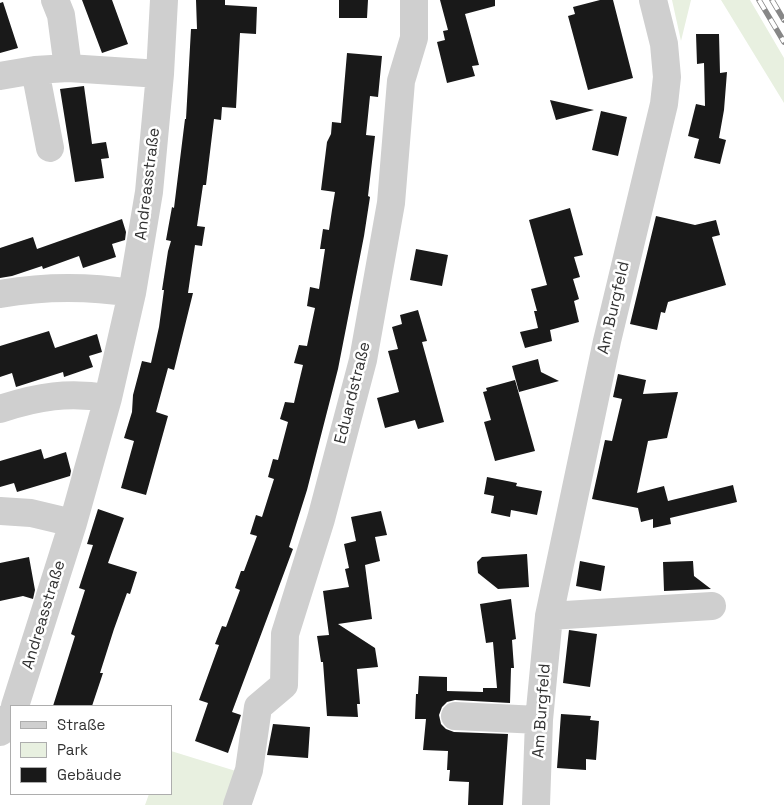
<!DOCTYPE html>
<html>
<head>
<meta charset="utf-8">
<style>
	body { margin:0 }
	#map { position:relative; width:784px; height:805px; overflow:hidden; background:#fff; font-family:"Space Grotesk",sans-serif }
	canvas { display:block }
	.legend { position:absolute; left:10px; top:705px; width:162px; height:90px; box-sizing:border-box; background:#fff; border:1px solid #adadad; margin:0; padding:6px 9px; list-style:none; font-size:15px; color:#323232 }
	.legend li { display:flex; align-items:center; gap:10px; height:25px }
	.legend b { width:25px; border:1px solid #adadad }
</style>
</head>
<body>
<div id="map">
<canvas width="784" height="805"></canvas>
<ul class="legend">
<li><b style="height:6px;background:#cfcfcf"></b>Straße</li>
<li><b style="height:14px;background:#e8f0e0"></b>Park</li>
<li><b style="height:14px;background:#191919"></b>Gebäude</li>
</ul>
</div>
<script>
const c = document.querySelector('canvas').getContext('2d');
c.lineJoin = 'round';
function paint(path, color) {
  c.fillStyle = color;
  c.fill(path, 'evenodd');
}
function trace(path, color, width, dash) {
  c.strokeStyle = color;
  c.lineWidth = width;
  c.lineCap = dash ? 'butt' : 'round';
  c.setLineDash(dash || []);
  c.stroke(path);
}
function drawText(font, color, halo, rows, align = 'center') {
  c.font = font + ' "Space Grotesk",sans-serif';
  c.lineWidth = 5;
  c.setLineDash([]);
  c.textBaseline = 'middle';
  c.strokeStyle = halo;
  c.fillStyle = color;
  for (const [text, x, y, turn = 0] of rows) {
    c.save();
    c.translate(x, y);
    c.rotate((+turn || 0) * Math.PI / 180);
    c.textAlign = isNaN(turn) ? turn : align;
    if (halo) c.strokeText(text, 0, 0);
    c.fillText(text, 0, 0);
    c.restore();
  }
}
const green = new Path2D(`
	M672,0H691L681,41Z
	M721,0H750L784,58V103Z
	M171,751L239,772L229,805H145L149,794H171Z`);
const building = new Path2D(`
	M82,0H112L128,44L102,53Z
	M196,0H225V5L257,7L256,34L240,33L236,108L222,107L221,120L214,119L206,185H203L197,226L205,227L202,246L195,245L188,293H193L174,370L168,368L156,412L168,416L146,495L121,488L134,441L124,438L132,412L133,395L142,361L151,363L159,327L164,290H162L168,251L171,241L166,240L172,207L174,208L185,119H186L191,29H197Z
	M339,0H368L367,18H339Z
	M440,0H495V6L465,14L479,65L472,66L475,76L447,83L437,42L445,40L443,31L448,30Z
	M600,0H613L633,78L588,90L568,16L575,14L573,7Z
	M3,2L18,48L0,53V3Z
	M696,34H719L720,73L727,72L724,110L719,138L726,140L720,164L694,158L699,139L688,136L696,104L705,106L704,63L697,64Z
	M347,53L382,56L378,97L370,96L366,135L375,136L368,196L370,197L364,236L338,369L307,490L289,547L293,549L232,712L241,715L228,753L195,741L208,703L199,700L219,645L215,644L222,626L226,627L240,590L235,588L241,571H244L257,536L250,534L256,515L262,517L274,479L268,477L273,459L278,460L288,422L280,419L285,402L294,403L303,365L294,363L299,345L307,346L315,308L307,306L310,287L319,289L325,249H320L323,229L329,230L332,210L335,192L321,190L327,142L331,134L332,122L341,123Z
	M84,86L92,144L106,142L109,158L101,159L104,178L75,182L60,89Z
	M550,100L594,110L556,120Z
	M601,111L627,117L618,156L592,150Z
	M570,208L583,255L574,257L580,277L573,279L579,299L574,301L579,322L550,330L552,341L525,348L520,332L538,328L534,311H537L531,289L547,285L529,220Z
	M656,216L695,225L716,220L720,235L712,237L726,285L668,302L665,313L661,312L657,330L630,324Z
	M122,219L126,232L125,240L112,244L116,257L83,268L79,256L43,269L42,266L12,276L0,278V248L33,237L37,249Z
	M416,249L448,255L442,286L410,280Z
	M418,310L427,341L422,342L444,422L418,429L415,420L385,428L377,398L399,392L388,351L398,349L392,327L402,324L400,315Z
	M49,331L55,348L97,334L102,352L89,356L93,367L64,377L63,372L16,387L12,373L0,377V346Z
	M538,359L541,372L559,381L519,392L512,366Z
	M618,374L646,380L643,394L678,392L667,438L648,441L637,493L664,486L668,501L733,485L737,502L670,518L671,524L653,528V519L641,522L638,508L592,499L605,440L612,441L622,399L613,397Z
	M515,380L535,451L495,461L484,422L491,420L483,392L487,391L486,388Z
	M41,449L44,459L66,452L71,471L70,476L17,492L14,483L0,487V461Z
	M487,477L517,483L516,486L542,491L537,515L511,510L510,517L491,513L494,496L484,494Z
	M98,509L124,518L108,563L137,572L130,594L127,593L114,629L100,673H103L92,706H53L75,636L71,634L85,590L79,588L93,545L87,544Z
	M381,511L387,535L375,537L380,561L365,565L372,619L338,624L375,648L378,667L357,669L360,704H357L358,717L327,716L323,662H321L317,636L329,635L323,591L349,587L345,569L349,568L344,544L356,541L351,517Z
	M527,554L529,587L498,589L478,573L477,562L482,557Z
	M29,557L35,590L33,599L23,596L0,601V563Z
	M580,561L605,566L601,591L576,586Z
	M693,561L694,576L711,589L664,591L663,562Z
	M511,599L516,639L512,640L514,668H511L510,703L455,700L447,702L442,707L439,715L441,724L446,729L454,732L508,734L503,805H468L469,782L449,781L450,770H447L448,751L423,750L426,719H415L416,694H418L419,676L447,677V691L483,692V688H497L493,642L486,643L480,604Z
	M569,630L597,634L590,687L563,683Z
	M561,714L591,716L590,720L599,721L596,760L586,759V770L557,768Z
	M273,724L310,727L308,758L267,755Z`);
const minor = new Path2D(`
	M55,0L61,15L68,68
	M35,70L50,148
	M0,76L35,70L68,68L160,74
	M0,294C45,286 87,286 132,293
	M0,409C39,396 68,392 108,398
	M0,511L31,513L73,523
	M549,616L712,606
	M15,706L73,523L108,398L132,293L149,192L160,74L164,0
	M455,716L539,720
	M0,732L6,728L11,715
	M237,805L249,770L258,707L284,685L285,634L321,519L363,360L391,203L401,81L414,38V0
	M536,805L539,720L549,616L607,341L664,104L667,77L664,44L653,0`);
const rail = new Path2D(`
	M759,0L784,42
	M772,0L784,20`);
const streetNames = [
	["Andreasstraße",148,184,-83],
	["Am Burgfeld",614,308,-77],
	["Eduardstraße",353,393,-76],
	["Andreasstraße",44,615,-73],
	["Am Burgfeld",542,711,-86]
];
paint(green, '#e8f0e0');
paint(building, '#191919');
trace(minor, '#cfcfcf', 28);
trace(rail, '#878787', 5.5);
trace(rail, '#fff', 4, [11]);
drawText('16px', '#323232', '#fff', streetNames);
</script>
</body>
</html>
